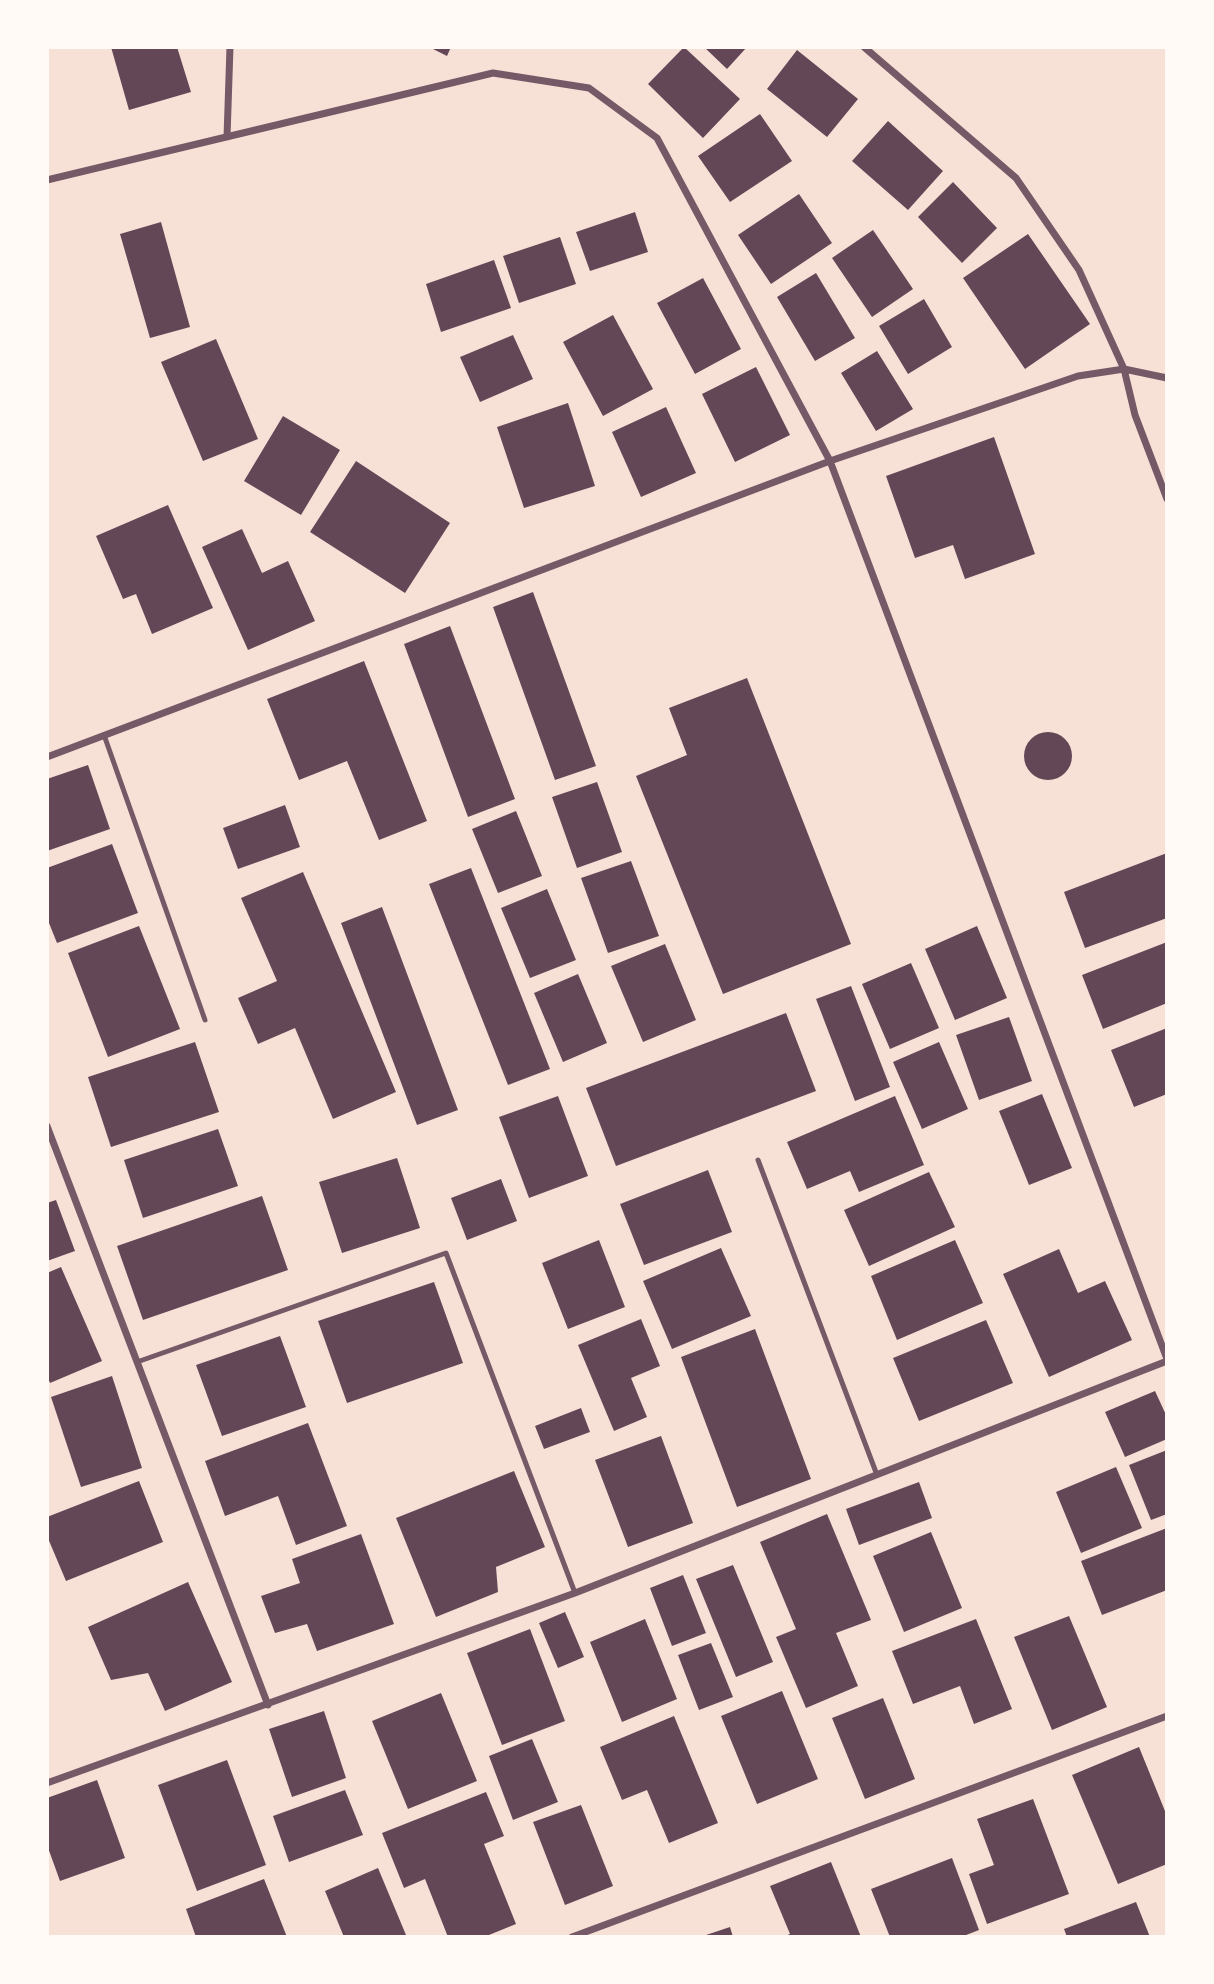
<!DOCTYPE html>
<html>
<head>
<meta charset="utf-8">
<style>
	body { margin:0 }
	#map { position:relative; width:1214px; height:1984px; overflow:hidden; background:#f7e1d7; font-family:Literata,serif }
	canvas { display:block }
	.frame { position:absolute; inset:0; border:49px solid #fffaf5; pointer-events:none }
</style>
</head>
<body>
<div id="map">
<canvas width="1214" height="1984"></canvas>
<div class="frame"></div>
</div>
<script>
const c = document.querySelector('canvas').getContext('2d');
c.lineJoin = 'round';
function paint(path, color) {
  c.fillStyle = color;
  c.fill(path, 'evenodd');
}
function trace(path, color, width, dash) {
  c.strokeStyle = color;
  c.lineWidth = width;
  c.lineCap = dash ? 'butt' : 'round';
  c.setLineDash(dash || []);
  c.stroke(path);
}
const building = new Path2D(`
	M111,47H177L191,92L129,110Z
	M429,47H451L447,56Z
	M684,47L740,99L703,138L648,84Z
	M704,47H747L727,69Z
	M797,50L858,99L827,137L767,89Z
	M760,114L792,161L730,202L698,156Z
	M888,121L943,171L908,210L852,161Z
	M953,182L997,228L962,263L918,217Z
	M799,194L832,243L771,284L738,235Z
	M635,212L648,252L590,271L576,232Z
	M161,222L190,327L150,338L120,234Z
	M873,230L913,289L872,317L832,258Z
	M1028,234L1090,324L1025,369L963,278Z
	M560,237L576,284L519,303L503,256Z
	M494,260L511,308L441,332L426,284Z
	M816,273L855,338L815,361L777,297Z
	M703,278L741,349L695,374L657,303Z
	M924,299L952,347L908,374L879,326Z
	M613,315L653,389L603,416L563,342Z
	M513,335L533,379L480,402L460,357Z
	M216,339L258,439L203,461L161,362Z
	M877,351L913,409L876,431L841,373Z
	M756,367L790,435L735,462L702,394Z
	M568,403L595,486L524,508L497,427Z
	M666,407L696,473L641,497L612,432Z
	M283,416L340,450L301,515L244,481Z
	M994,437L1035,554L965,579L953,545L915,558L886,476Z
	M356,461L450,523L405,593L310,532Z
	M168,505L213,608L152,634L136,594L123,599L96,536Z
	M242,529L262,573L288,561L315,621L248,650L202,547Z
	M533,592L596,766L555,780L493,607Z
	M450,626L515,799L468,817L404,644Z
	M364,661L427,821L379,840L347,761L299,780L267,699Z
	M747,678L851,944L723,994L636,776L687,755L669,708Z
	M1024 756a24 24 0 1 1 48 0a24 24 0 1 1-48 0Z
	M88,765L110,829L47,851V779Z
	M597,782L622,852L577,868L552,797Z
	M285,805L300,847L238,869L223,828Z
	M516,811L542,876L498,893L472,829Z
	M112,844L138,913L57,943L47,918V868Z
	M1167,853V918L1085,948L1064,892Z
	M631,861L659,936L608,953L581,878Z
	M471,868L550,1069L508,1085L429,884Z
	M303,872L396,1092L333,1119L295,1028L258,1044L238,998L277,981L241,898Z
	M547,889L576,960L530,978L501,908Z
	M382,907L458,1110L417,1125L341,923Z
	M139,926L180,1029L108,1057L68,953Z
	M977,926L1007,998L955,1020L925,949Z
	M1167,942V1003L1103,1029L1082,975Z
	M665,944L696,1020L643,1042L611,966Z
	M911,963L939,1028L890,1049L862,984Z
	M578,974L607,1043L563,1062L534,993Z
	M851,986L890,1087L855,1101L816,999Z
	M786,1013L816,1091L616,1166L586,1088Z
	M1009,1017L1032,1081L979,1100L956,1035Z
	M1167,1028V1094L1134,1107L1111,1050Z
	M195,1042L219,1112L111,1147L88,1077Z
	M939,1042L968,1109L922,1129L893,1062Z
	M1042,1094L1072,1168L1029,1185L999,1111Z
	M558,1096L588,1176L529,1198L499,1117Z
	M895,1096L924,1165L859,1192L850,1171L807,1189L787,1142Z
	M218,1129L238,1186L143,1218L124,1160Z
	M397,1158L420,1228L342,1253L319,1182Z
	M708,1170L732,1232L644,1265L620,1204Z
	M929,1172L955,1227L869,1266L844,1210Z
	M501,1179L517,1221L467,1240L451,1198Z
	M262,1196L288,1270L143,1320L117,1246Z
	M56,1200L75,1251L47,1261V1203Z
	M599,1240L625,1307L568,1329L542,1263Z
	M955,1240L983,1303L897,1340L871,1276Z
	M721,1248L751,1316L672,1349L643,1281Z
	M1059,1249L1078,1293L1105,1281L1132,1340L1049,1377L1003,1274Z
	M61,1267L102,1361L50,1383L47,1376V1273Z
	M434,1282L463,1363L347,1403L318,1321Z
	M641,1319L660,1366L631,1378L647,1417L614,1431L578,1345Z
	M986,1320L1013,1383L919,1421L893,1358Z
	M755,1329L811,1479L737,1507L681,1357Z
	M280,1336L306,1407L222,1436L196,1365Z
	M112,1376L142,1468L81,1487L51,1397Z
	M1155,1391L1167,1417V1439L1125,1457L1105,1412Z
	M581,1408L590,1432L544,1449L535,1426Z
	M308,1423L347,1526L296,1545L278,1496L225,1516L205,1461Z
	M661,1436L693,1523L628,1547L595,1460Z
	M1167,1450V1514L1151,1520L1129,1465Z
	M1116,1467L1142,1528L1081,1553L1056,1492Z
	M514,1471L545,1547L496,1567L498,1592L436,1617L396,1518Z
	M139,1481L163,1542L66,1581L47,1536V1517Z
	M919,1482L932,1518L859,1545L846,1509Z
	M827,1514L871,1620L836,1633L858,1686L806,1708L776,1637L796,1629L760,1542Z
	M1167,1528V1590L1102,1615L1081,1561Z
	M931,1532L962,1608L904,1632L873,1556Z
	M361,1534L394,1624L317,1651L307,1624L275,1633L261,1596L300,1583L292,1559Z
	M733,1565L773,1662L736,1677L696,1579Z
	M683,1575L706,1633L672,1646L650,1588Z
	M188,1582L232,1682L165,1711L148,1673L111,1680L88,1627Z
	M565,1612L584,1657L558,1668L539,1623Z
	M1069,1616L1107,1707L1052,1730L1014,1637Z
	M645,1619L677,1699L622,1722L590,1642Z
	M976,1619L1012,1709L974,1724L960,1686L913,1704L892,1651Z
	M530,1629L565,1721L502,1745L467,1653Z
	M711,1643L733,1697L699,1710L678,1655Z
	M782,1691L818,1779L757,1804L721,1716Z
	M441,1693L477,1781L408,1809L372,1721Z
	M883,1698L915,1779L865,1799L832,1718Z
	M324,1711L346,1778L292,1797L269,1729Z
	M674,1716L718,1823L669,1843L647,1790L622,1800L600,1747Z
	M532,1739L558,1802L513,1820L489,1756Z
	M1139,1747L1167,1816V1864L1118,1884L1072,1775Z
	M227,1760L266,1865L197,1891L158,1785Z
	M97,1780L125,1858L60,1881L47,1845V1798Z
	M345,1790L363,1835L289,1862L273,1816Z
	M486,1792L504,1836L484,1844L516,1924L484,1937H448L425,1879L404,1888L382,1833Z
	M1033,1799L1069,1894L987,1924L969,1874L994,1865L977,1819Z
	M581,1805L613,1886L565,1905L533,1822Z
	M952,1858L979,1930L961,1937H890L871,1889Z
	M831,1862L861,1937H783L790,1934L770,1886Z
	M378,1868L406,1935L344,1937L325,1891Z
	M264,1879L287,1937H196L186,1909Z
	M1136,1902L1150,1937H1067L1064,1929Z
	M730,1927L733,1937H703V1936Z`);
const service = new Path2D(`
	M104,735L205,1020
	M758,1160L877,1475
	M137,1362L446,1253L575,1593`);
const minor = new Path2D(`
	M864,47L1016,178L1079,270L1124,369L1135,415L1167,499
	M227,137L230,47
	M47,180L493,73L589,88L657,138L830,461L1167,1359
	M47,757L830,461L1078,376L1124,369L1167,378
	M47,1126L268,1705
	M47,1783L575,1593L1167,1361
	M572,1937L1167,1716`);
paint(building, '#644757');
trace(service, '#755966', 5);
trace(minor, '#755966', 7);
</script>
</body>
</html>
